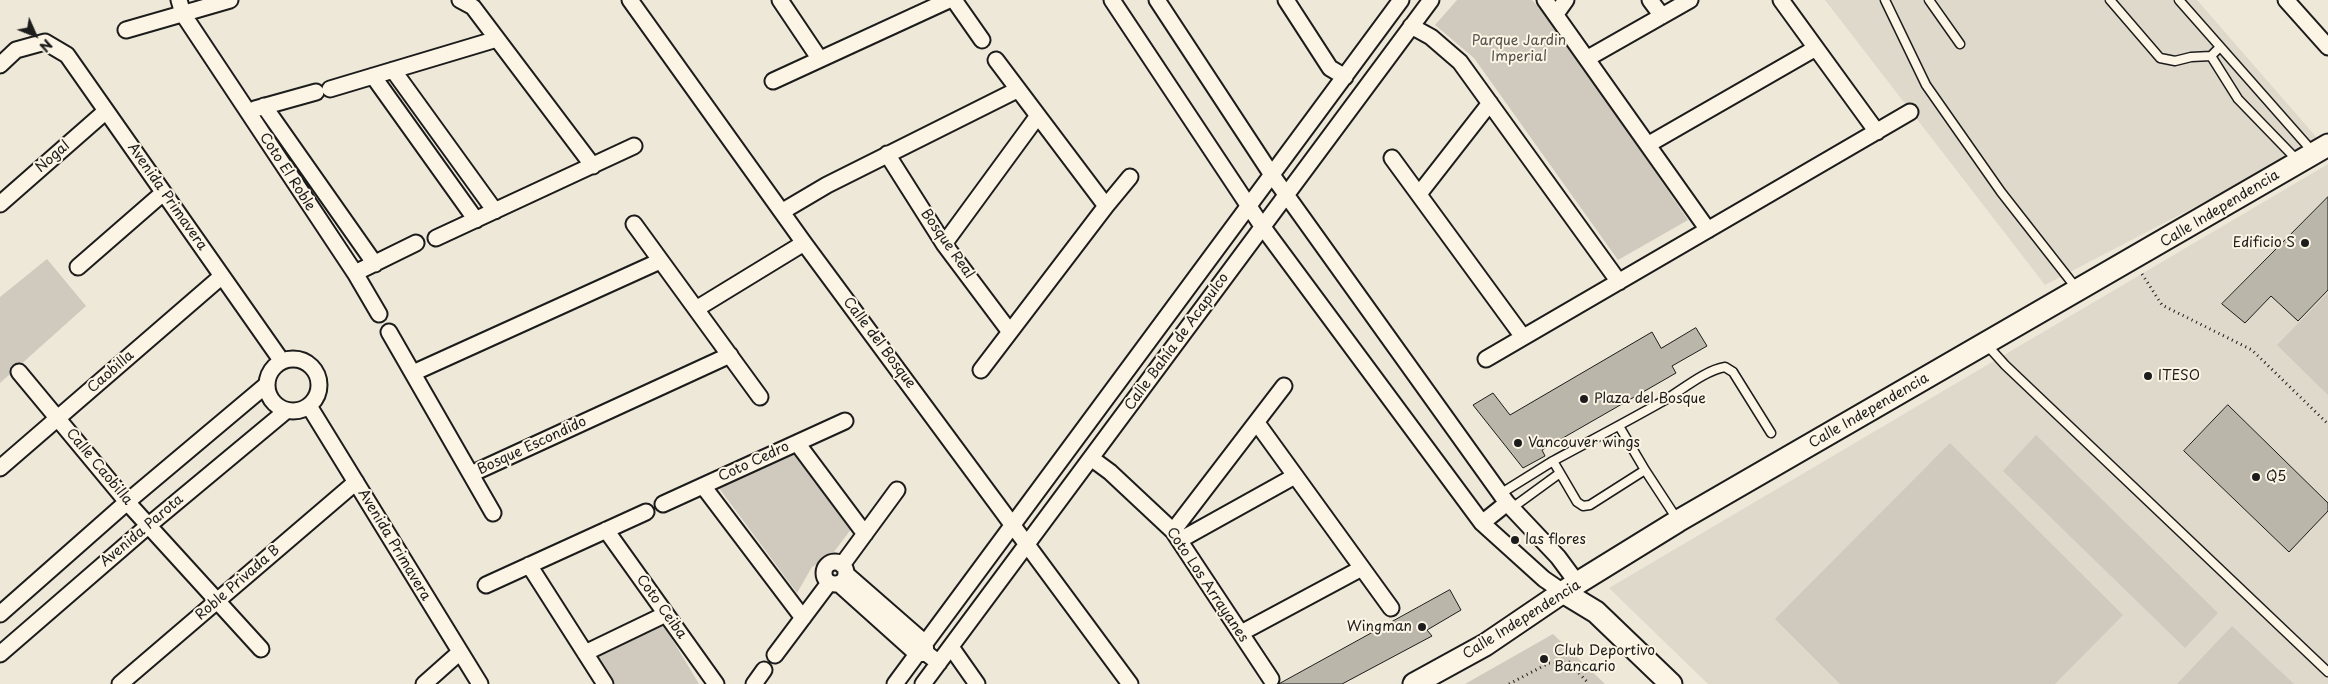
<!DOCTYPE html>
<html>
<head>
<meta charset="utf-8">
<style>
	body { margin:0 }
	#map { position:relative; width:2328px; height:684px; overflow:hidden; background:#eee8d9; font-family:"Playpen Sans",sans-serif }
	canvas { display:block }
	.north { position:absolute; left:10px; top:10px; width:50px; height:50px; -webkit-text-stroke:4px #fcf5e5; paint-order:stroke; rotate:134deg; font-size:14px; font-weight:700; line-height:20px; text-align:center; color:#1c1c1c }
	.north::after { content:''; display:block; margin:auto; width:18px; height:22px; background:#1c1c1c; clip-path:polygon(50% 0,100% 100%,50% 72%,0 100%) }
</style>
</head>
<body>
<div id="map">
<canvas width="2328" height="684"></canvas>
<div class="north">N</div>
</div>
<script>
const c = document.querySelector('canvas').getContext('2d');
c.lineJoin = 'round';
function paint(path, color) {
  c.fillStyle = color;
  c.fill(path, 'evenodd');
}
function trace(path, color, width, dash) {
  c.strokeStyle = color;
  c.lineWidth = width;
  c.lineCap = dash ? 'butt' : 'round';
  c.setLineDash(dash || []);
  c.stroke(path);
}
function drawText(font, color, halo, rows, align = 'center') {
  c.font = font + ' "Playpen Sans",sans-serif';
  c.lineWidth = 4;
  c.setLineDash([]);
  c.textBaseline = 'middle';
  c.strokeStyle = halo;
  c.fillStyle = color;
  for (const [text, x, y, turn = 0] of rows) {
    c.save();
    c.translate(x, y);
    c.rotate((+turn || 0) * Math.PI / 180);
    c.textAlign = isNaN(turn) ? turn : align;
    if (halo) c.strokeText(text, 0, 0);
    c.fillText(text, 0, 0);
    c.restore();
  }
}
const built = new Path2D(`
	M1825,0H2197L2318,139L2283,161L2045,285Z
	M2328,164V684H1708L1609,588Z`);
const green = new Path2D(`
	M1457,0H1532L1552,22L1688,220L1618,260L1474,58L1435,25Z
	M47,259L86,306L0,383V297Z
	M2328,293V395L2277,345Z
	M2036,435L2218,613L2185,648L2003,471Z
	M1950,443L2123,615L2055,684H1840L1775,619Z
	M792,444L852,528L830,557L812,567L797,593L716,484Z
	M660,619L699,684H615L593,653Z
	M2232,626L2294,684H2177Z
	M1553,634L1605,684H1465Z`);
const building = new Path2D(`
	M2328,197V290L2298,321L2271,296L2245,323L2222,304Z
	M1696,328L1707,346L1672,366L1676,373L1542,450L1545,456L1523,468L1473,405L1493,393L1510,415L1652,332L1661,348Z
	M2228,405L2328,503V511L2289,552L2184,451Z
	M1450,590L1461,610L1427,630L1432,636L1342,684H1279Z`);
const path = new Path2D(`
	M2142,274L2162,305L2252,350L2328,424
	M1509,684L1549,663L1569,662L1589,684`);
const lane = new Path2D(`
	M1885,0L1926,85L2001,192L2077,289
	M1929,0L1960,44
	M2110,0L2160,58L2175,61L2191,57L2211,56L2220,47
	M2179,0L2313,152
	M2211,56L2238,99L2298,161
	M1987,345L2005,365L2328,672
	M1619,426L1645,470L1590,505L1583,506L1577,502L1553,461C1590,441 1628,421 1665,400C1683,389 1706,370 1725,367L1733,372L1771,433
	M1645,470L1677,519
	M1500,494L1553,461
	M1512,508L1560,473`);
const street = new Path2D(`
	M179,0L183,14L355,273L416,243
	M460,0L473,7L593,166
	M630,0L804,243L1130,684
	M780,0L819,58
	M954,0L982,40
	M1112,0L1262,226L1482,523L1544,579L1563,592
	M1157,0L1272,175L1507,503L1558,557L1578,584
	M1286,0L1330,68L1345,77
	M1545,0L1708,230
	M1650,0L1662,16
	M1781,0L1877,132
	M2286,0L2328,47
	M1556,14L1566,0
	M1411,26L1431,37L1460,62L1619,282
	M126,30L230,0
	M1588,58L1690,0
	M996,60L1106,206
	M0,65L16,50L45,42L67,55L281,360
	M393,70L495,211
	M373,76L476,220
	M773,81L949,0
	M330,89L497,39
	M264,106L375,264
	M255,109L316,92
	M1649,144L1816,48
	M887,154L944,244L1010,332
	M1392,158L1523,337
	M1419,194L1490,103
	M0,204L106,111
	M783,211L827,185L1017,90
	M634,224L760,397
	M436,238L634,146
	M944,244L1037,117
	M78,267L163,193
	M355,273L379,314
	M696,309L804,243
	M389,332L493,513
	M267 385a26 26 0 1 1 52 0a26 26 0 1 1-52 0Z
	M1486,359L1910,112
	M981,370L1106,206L1130,177
	M19,372L127,502L261,649
	M413,373L660,261
	M309,406L480,684
	M1257,423L1391,608
	M797,443L865,534
	M1091,458L1110,472L1173,531L1271,679
	M0,468L222,276
	M471,474L730,355
	M703,486L803,618
	M663,504L845,421
	M1482,523L1507,503
	M606,530L716,684
	M1173,531L1284,386
	M1180,540L1295,476
	M824 573a11 11 0 1 1 22 0a11 11 0 1 1-22 0Z
	M529,565L605,684
	M842,565L897,490
	M846,574L925,643L926,653L939,663
	M839,584L917,654L926,653
	M486,585L646,512
	M0,614L127,502L265,386
	M1241,633L1362,568
	M951,647L977,684
	M585,653L666,614
	M0,654L149,525L286,411
	M775,655L829,583
	M120,684L356,482
	M424,684L460,652
	M754,684L764,670
	M895,684L1401,0
	M923,684L1431,0`);
const secondary = new Path2D(`
	M1563,592L1596,612L1671,684
	M1414,684L1485,645L1563,592L1678,521L2328,145`);
const markers = [
	[2305,243,5,"#1c1c1c"],
	[2148,376,5,"#1c1c1c"],
	[1584,399,5,"#1c1c1c"],
	[1518,443,5,"#1c1c1c"],
	[2256,477,5,"#1c1c1c"],
	[1515,540,5,"#1c1c1c"],
	[1422,627,5,"#1c1c1c"],
	[1544,659,5,"#1c1c1c"]
];
const parkNames = [
	["Parque Jardin",1519,41],
	["Imperial",1519,57]
];
const streetNames = [
	["Nogal",53,157,-41],
	["Coto El Roble",287,172,57],
	["Avenida Primavera",167,197,55],
	["Calle Independencia",2220,209,-31],
	["Bosque Real",947,244,55],
	["Calle Bahía de Acapulco",1177,342,-54],
	["Calle del Bosque",879,343,53],
	["Caobilla",111,372,-41],
	["Calle Independencia",1869,411,-30],
	["Bosque Escondido",532,446,-25],
	["Coto Cedro",754,462,-25],
	["Calle Caobilla",99,467,50],
	["Avenida Parota",142,531,-40],
	["Avenida Primavera",394,545,59],
	["Roble Privada B",238,583,-41],
	["Coto Los Arrayanes",1207,585,56],
	["Coto Ceiba",661,607,54],
	["Calle Independencia",1522,620,-32]
];
const poiNames = [
	["Edificio S",2295,243,"right"],
	["ITESO",2158,376],
	["Plaza del Bosque",1594,399],
	["Vancouver wings",1528,443],
	["Q5",2266,477],
	["las flores",1525,540],
	["Wingman",1412,627,"right"],
	["Club Deportivo",1554,651],
	["Bancario",1554,667]
];
paint(built, '#ded9cb');
paint(green, '#cfcabd');
paint(building, '#bab6aa');
trace(building, '#1c1c1c', 1);
trace(lane, '#1c1c1c', 11);
trace(street, '#1c1c1c', 19);
trace(secondary, '#1c1c1c', 25);
trace(path, '#1c1c1c', 3, [1, 4]);
trace(lane, '#fcf5e5', 8);
trace(street, '#fcf5e5', 15);
trace(secondary, '#fcf5e5', 21);
for (const [x, y, r, color] of markers) {
  const dot = new Path2D();
  dot.arc(x, y, r, 0, 2 * Math.PI);
  c.fillStyle = color;
  c.fill(dot);
  trace(dot, '#fcf5e5', 2);
}
drawText('14px', '#52504c', '#fcf5e5', parkNames);
drawText('14px', '#1c1c1c', '#fcf5e5', streetNames);
drawText('14px', '#1c1c1c', '#fcf5e5', poiNames, 'left');
</script>
</body>
</html>
